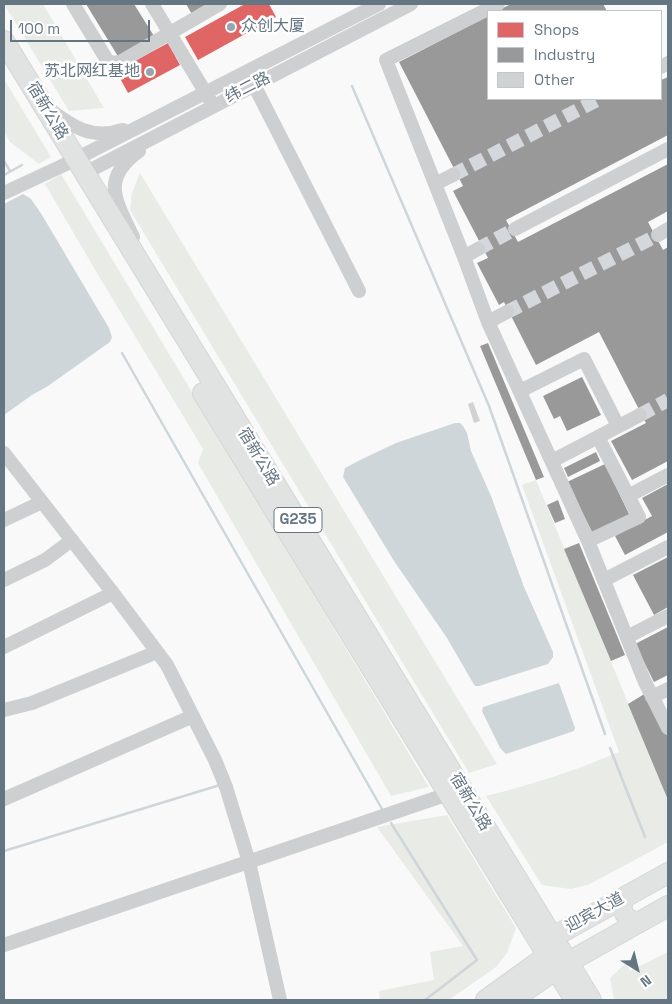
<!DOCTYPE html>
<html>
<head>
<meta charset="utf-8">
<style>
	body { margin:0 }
	#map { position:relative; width:672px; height:1004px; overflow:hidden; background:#f9f9f9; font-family:"Space Grotesk",sans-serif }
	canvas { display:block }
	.frame { position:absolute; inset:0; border:5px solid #657683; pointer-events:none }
	.legend { position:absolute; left:487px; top:10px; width:175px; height:90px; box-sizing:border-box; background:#fff; border:1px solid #c1c8cd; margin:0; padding:6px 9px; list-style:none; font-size:15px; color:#657683 }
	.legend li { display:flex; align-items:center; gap:10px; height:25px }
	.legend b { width:25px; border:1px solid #c1c8cd }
	.north { position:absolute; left:612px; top:944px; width:50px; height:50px; -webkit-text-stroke:4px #fff; paint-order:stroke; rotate:144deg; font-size:14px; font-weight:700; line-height:20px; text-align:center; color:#657683 }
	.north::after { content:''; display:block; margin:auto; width:18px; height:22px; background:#657683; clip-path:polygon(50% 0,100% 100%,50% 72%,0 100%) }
	.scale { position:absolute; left:10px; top:20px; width:140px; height:22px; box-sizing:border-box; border:2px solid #657683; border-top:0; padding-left:6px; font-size:15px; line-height:18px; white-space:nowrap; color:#657683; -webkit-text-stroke:4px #fff; paint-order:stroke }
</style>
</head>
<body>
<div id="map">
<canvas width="672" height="1004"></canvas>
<div class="frame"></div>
<ul class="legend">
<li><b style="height:14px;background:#e06666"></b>Shops</li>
<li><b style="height:14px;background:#999"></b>Industry</li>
<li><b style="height:14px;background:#d0d2d3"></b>Other</li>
</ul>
<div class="north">N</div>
<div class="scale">100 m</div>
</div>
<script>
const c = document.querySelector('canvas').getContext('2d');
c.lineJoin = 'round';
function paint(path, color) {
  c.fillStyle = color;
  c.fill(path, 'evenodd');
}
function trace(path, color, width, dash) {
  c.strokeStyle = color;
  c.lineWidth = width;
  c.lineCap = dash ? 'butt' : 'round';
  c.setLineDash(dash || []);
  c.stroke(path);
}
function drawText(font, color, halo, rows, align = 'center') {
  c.font = font + ' "Space Grotesk","Noto Sans SC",sans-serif';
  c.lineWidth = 5;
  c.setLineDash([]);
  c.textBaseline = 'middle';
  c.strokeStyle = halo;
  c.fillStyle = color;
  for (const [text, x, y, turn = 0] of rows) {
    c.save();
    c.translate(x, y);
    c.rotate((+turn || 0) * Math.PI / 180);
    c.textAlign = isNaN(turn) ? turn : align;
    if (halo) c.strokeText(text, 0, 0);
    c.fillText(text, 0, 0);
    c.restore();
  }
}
const green = new Path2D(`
	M4,4H43L104,108L69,111Z
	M4,79L51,157L39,164L10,142L4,131Z
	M140,173L497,764L469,773L130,210L132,193Z
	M61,174L429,787L391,796L198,463L203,449L97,273L45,184Z
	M536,480L668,800V842L588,885L571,889L542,885L486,796C531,785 577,770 619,752L522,485Z
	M447,815L516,928L507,953L496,967L449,1000H380L379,991L434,980L430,952L463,946L377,827Z
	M668,952V1000H614L610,978L626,963L630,971Z`);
const water = new Path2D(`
	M23,194L31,199L42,215L109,328L112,337L110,342L48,386L32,395L4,415V204Z
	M455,423H460L463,426L467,433L471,451L491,496L524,587L553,652V657L548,664L479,686H475L473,683L447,638L394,561L343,477L345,468L358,461L396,443Z
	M559,683L575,728L574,731L506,754L500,748L482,711L483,707Z`);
const shops = new Path2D(`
	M245,4H269L276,17L198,60L185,37Z
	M168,43L180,65L128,93L116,71Z`);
const industry = new Path2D(`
	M86,4H134L154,36L119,58Z
	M186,4H212L193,16Z
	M511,4H603L607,11H497Z
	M488,16V99H661V80L668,77V135L506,220L518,242L668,164V211L648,222L663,250L668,247V461L632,480L611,441L646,423L599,332L536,365L504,302L499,305L477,263L488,258L453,191L463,186L399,62Z
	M488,343L544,477L536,480L480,346Z
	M582,377L601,415L567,431L560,416L554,419L543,396Z
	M596,452L600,461L568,477L564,468Z
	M605,464L630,516L593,534L567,482Z
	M668,484V532L625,555L615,536L652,516L642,498Z
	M558,500L565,519L555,523L547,505Z
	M579,543L625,655L611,661L564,549Z
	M668,557V607L654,615L633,575Z
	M668,627V675L654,682L635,644Z
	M646,693L668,734V800L628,704Z`);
const stream = new Path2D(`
	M352,86L489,406L605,734
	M4,161L10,171
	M4,175L22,165
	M122,353L382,809
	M610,748L645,837
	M391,823L477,960L425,1000
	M4,851L220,785`);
const building = new Path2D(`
	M473,402L480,421L474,423L468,404Z`);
const minorTunnel = new Path2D(`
	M453,175L599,99
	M478,249L515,229
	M507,312L658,235
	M640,415L668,400`);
const minor = new Path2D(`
	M73,4L107,60L112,63L120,62L220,4
	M152,4L210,100
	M498,4L386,60L464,257L488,322L588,541L644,680L668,728
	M661,67L668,63
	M254,85L359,291
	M49,109C73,127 92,140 123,130
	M85,173L411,4
	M435,184L453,175
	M4,193L64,165L379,4
	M515,229L668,149
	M658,235L668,229
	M133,237C116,201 100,179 139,151
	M464,257L478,249
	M488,322L507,312
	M520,391L584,359L618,426
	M4,453L113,593L167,665L215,760L226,787L249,862L280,1000
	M552,461L640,415
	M628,496L668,475
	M4,520L42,502
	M588,541L639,517L598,437
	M4,580L45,560L72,540
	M604,580L668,547
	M627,637L668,616
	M4,647L113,593
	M652,697L668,689
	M4,710L32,703L157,652
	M4,799L193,716
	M4,945L448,794`);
const major = new Path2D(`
	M624,897C621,914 623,918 639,922`);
const highway = new Path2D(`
	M4,41L591,1000
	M203,393L575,1000
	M486,1000L547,956L553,937L668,873
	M512,1000L556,969L668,906`);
const markers = [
	[231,27,5,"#99a4ac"],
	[150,72,5,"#99a4ac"]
];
const shields = [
	[298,520,48]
];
const shieldNames = [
	["G235",298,520]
];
const poiNames = [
	["众创大厦",241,27],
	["苏北网红基地",140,72,"right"]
];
const streetNames = [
	["纬二路",248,88,-27],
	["宿新公路",47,111,59],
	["宿新公路",258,457,59],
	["宿新公路",470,802,59],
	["迎宾大道",595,913,-29]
];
paint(green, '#e8ebe6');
paint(water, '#ced6d9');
paint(shops, '#e06666');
paint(industry, '#999');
trace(stream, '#ced6d9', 2.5);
paint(building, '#d0d2d3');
trace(minorTunnel, '#d4d8dc', 14, [14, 7]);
trace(major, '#d5d6d7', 20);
trace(highway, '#d5d6d6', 22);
trace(minor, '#cecfd0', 14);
trace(major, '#e1e2e2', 18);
trace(highway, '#e1e2e2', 20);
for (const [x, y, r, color] of markers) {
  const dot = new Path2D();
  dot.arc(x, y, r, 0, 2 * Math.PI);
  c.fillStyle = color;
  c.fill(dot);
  trace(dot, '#fff', 2);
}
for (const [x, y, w] of shields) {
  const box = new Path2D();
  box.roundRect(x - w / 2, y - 12.5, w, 25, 4);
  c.fillStyle = '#fff';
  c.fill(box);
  trace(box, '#657683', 1);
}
drawText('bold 15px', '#657683', null, shieldNames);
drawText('16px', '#657683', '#fff', poiNames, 'left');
drawText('16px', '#657683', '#fff', streetNames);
</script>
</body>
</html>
